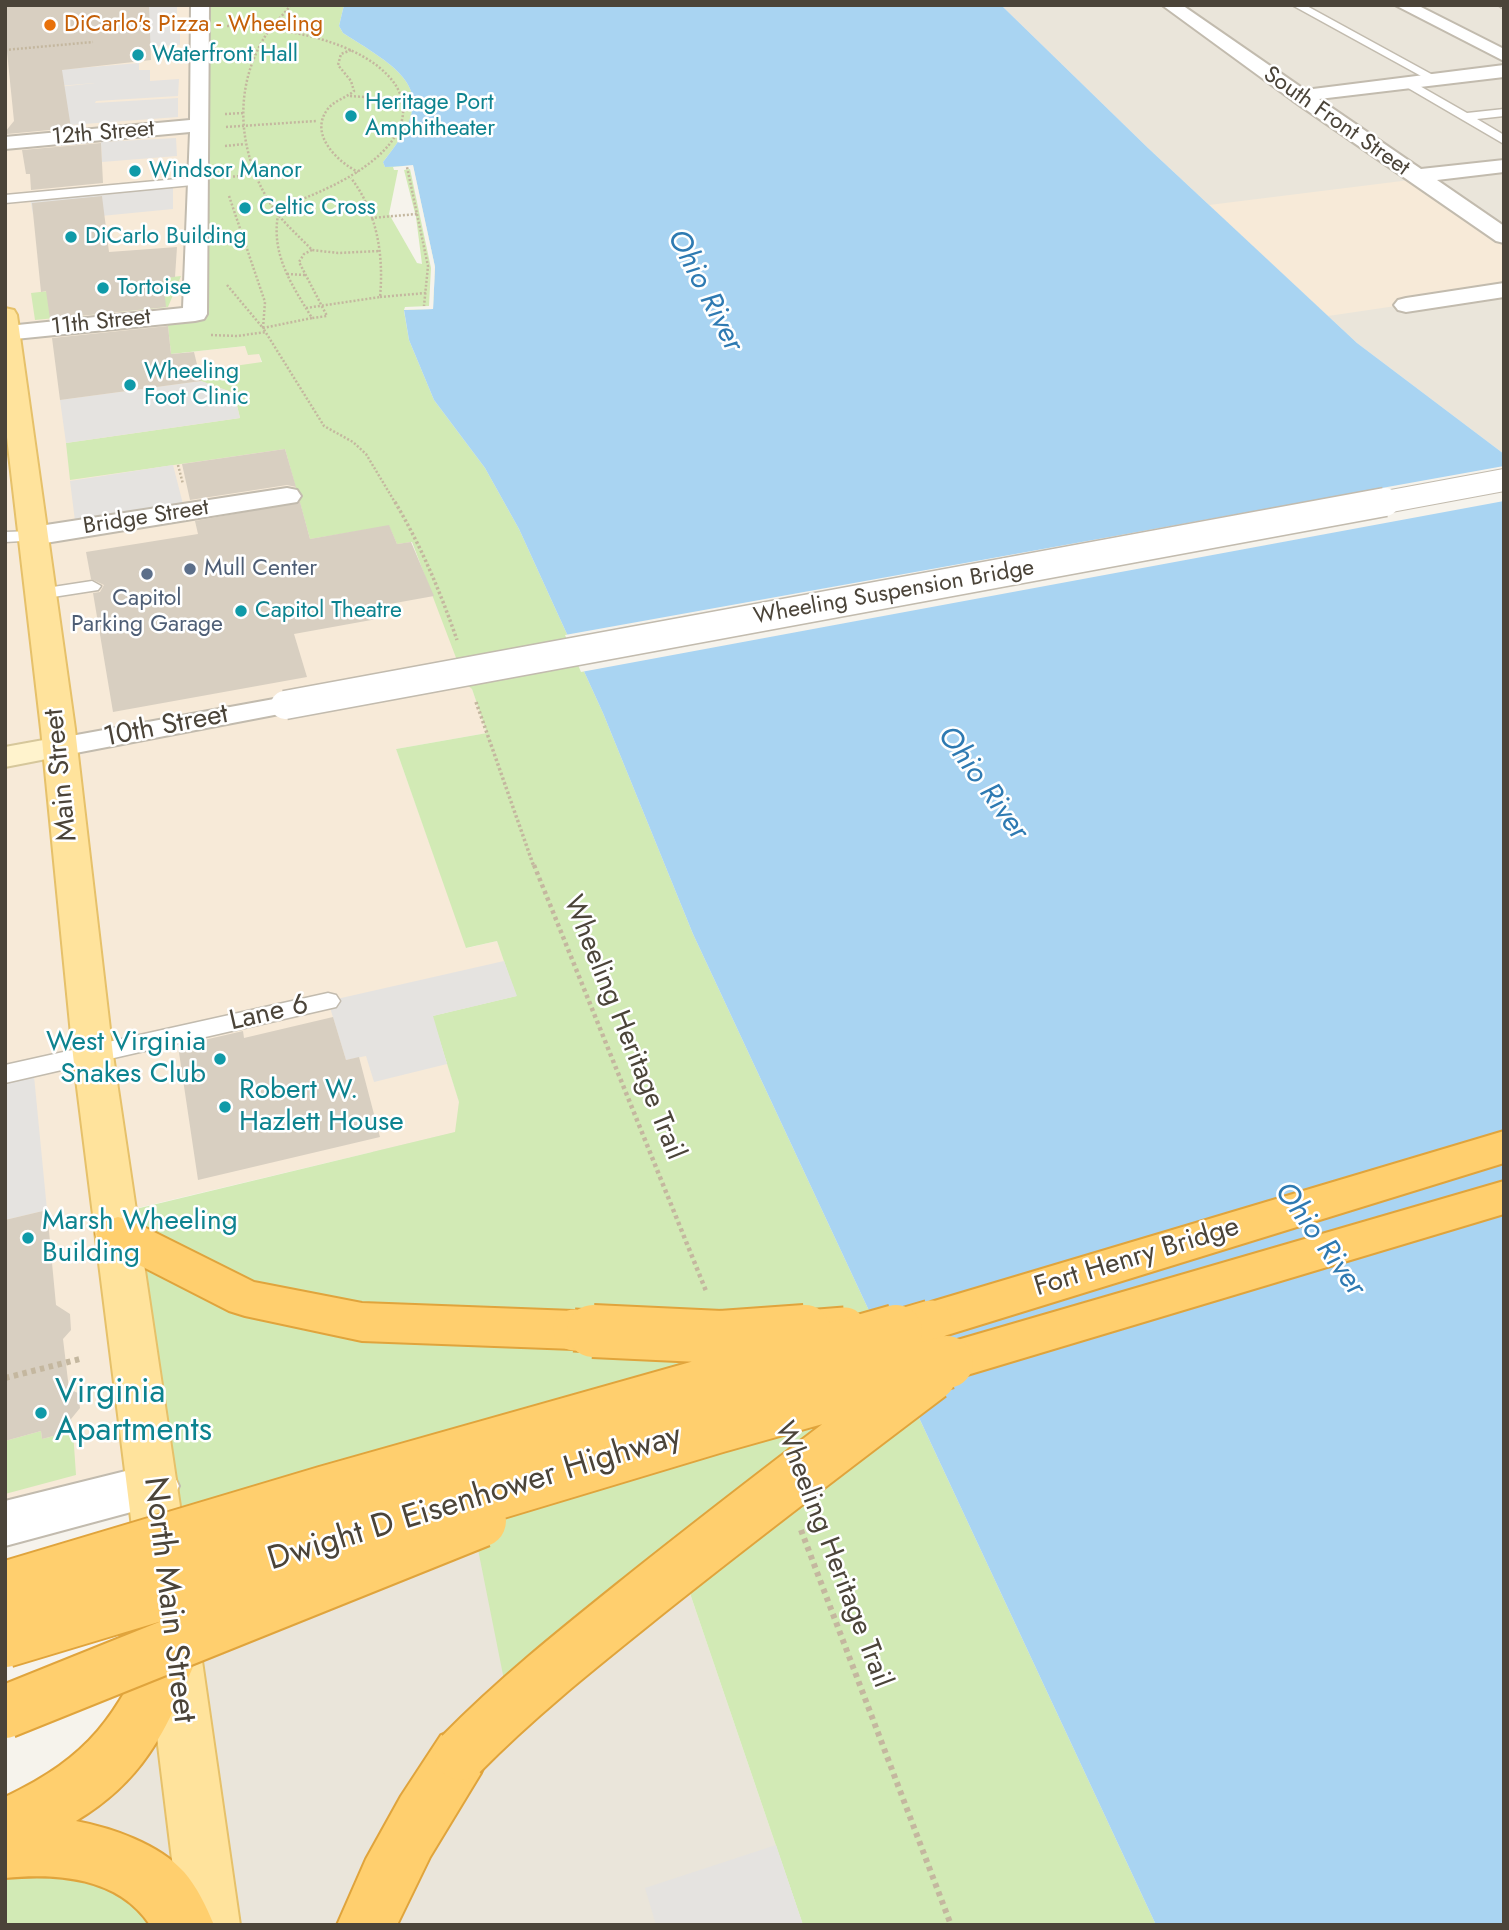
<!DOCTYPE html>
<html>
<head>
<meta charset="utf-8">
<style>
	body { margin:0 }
	#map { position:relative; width:1509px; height:1930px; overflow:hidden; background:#f6f3ec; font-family:Jost,sans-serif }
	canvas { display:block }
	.frame { position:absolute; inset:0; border:7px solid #4b4439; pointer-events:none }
</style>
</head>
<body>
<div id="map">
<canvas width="1509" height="1930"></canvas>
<div class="frame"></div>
</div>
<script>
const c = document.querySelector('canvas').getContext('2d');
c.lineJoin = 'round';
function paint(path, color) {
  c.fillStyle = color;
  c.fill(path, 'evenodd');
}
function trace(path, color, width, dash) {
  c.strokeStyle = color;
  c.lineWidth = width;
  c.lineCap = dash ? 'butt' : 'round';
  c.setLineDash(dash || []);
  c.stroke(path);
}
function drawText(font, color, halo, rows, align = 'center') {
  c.font = font + ' Jost,sans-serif';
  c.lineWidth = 5;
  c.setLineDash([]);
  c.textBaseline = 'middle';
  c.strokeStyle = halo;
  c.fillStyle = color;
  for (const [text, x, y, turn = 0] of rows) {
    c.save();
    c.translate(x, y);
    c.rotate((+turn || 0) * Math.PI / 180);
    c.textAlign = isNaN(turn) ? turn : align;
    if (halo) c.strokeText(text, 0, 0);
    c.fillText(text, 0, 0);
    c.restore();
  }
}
const residential = new Path2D(`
	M1001,5H1504V454L1357,343L1148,148Z
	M432,1017L459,1102L681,1567L803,1925H170L47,1808L97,1773Z`);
const commercial = new Path2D(`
	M5,5H200L195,314L168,317L171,354L246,346L259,354L310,538L389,525L411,542L472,689L487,733L396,749L467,948L497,941L517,996L432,1016L459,1102L456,1132L129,1210L173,1475L5,1521Z
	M1418,179L1504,236V290L1328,316L1209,205Z`);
const green = new Path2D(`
	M200,5H344L339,26L343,33C406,73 442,91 383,162L385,167L413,165L435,267L433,309L404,311L409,340L434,400L485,468L519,529L603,713L693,934L1156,1925H803L681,1567L509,1705L459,1454L160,1540L115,1214L455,1132L459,1102L432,1016L516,996L497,941L466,948L396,749L487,733L472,689L466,684L412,542L397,544L389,526L310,539L285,449L70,480L66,443L240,418L234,393L201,381L199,371L262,362L259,354L248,355L245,346L171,354L167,317L194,314Z
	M181,276L168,307L35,320L31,293Z
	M41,1431L42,1439L73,1431L76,1475L5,1494V1441Z
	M53,1847L169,1925H5V1849Z`);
const parking = new Path2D(`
	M94,5H177V19L169,25H180V45L96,50Z
	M139,63V70H150V81L179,79L178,96L96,101L95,103L178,98V117L70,125L11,92L95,83L11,90L10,74Z
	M176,138L177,156L102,162L101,142Z
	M173,185V209L101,216L99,207L33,214L30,198Z
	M201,381L234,393L240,418L66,443L60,400Z
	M173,465L183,504L75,521L70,481Z
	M504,961L517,996L433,1016L447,1064L374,1082L366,1056L346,1060L328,1001Z
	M34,1076L47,1210L5,1220V1083Z
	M776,1845L803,1925H656L645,1888Z`);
const water = new Path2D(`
	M344,5H1001L1148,148L1357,343L1504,454V1925H1156L693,934L603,713L519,529L485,468L434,400L409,340L404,310L433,309L435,267L413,166L385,167L383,162C442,91 406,73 343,33L339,26Z`);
const pier = new Path2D(`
	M413,165L435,267L433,309L404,310L405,307L429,306L431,268L410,169L404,170L416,217L422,264L417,263L389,214L398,170H394L393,167Z
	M1504,466V501L581,672L565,635Z`);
const building = new Path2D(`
	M5,5H149L151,60L62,70L71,128L7,134L5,132L14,121L5,32Z
	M101,143L103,183L31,190L30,174H26L22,150Z
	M102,196L109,252L177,247L175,277L163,278L166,307L50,319L46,291L41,292L32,203Z
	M168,326L171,354L194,352L201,381L60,400L52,338Z
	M285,449L296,487L287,485L190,500L182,464Z
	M300,502L310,539L389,525L397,544L411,542L434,596L384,605L388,617L294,634L307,677L113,712L93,593L100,592L104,585L91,579L86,552L198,534L195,521Z
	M333,1017L346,1060L359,1057L380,1137L198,1180L178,1046L243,1031L244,1038Z
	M47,1210L56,1305L70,1314L71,1330L63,1339L69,1389L78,1393L80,1408L71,1419L73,1431L42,1439L41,1431L5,1441V1220Z`);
const pathFar3 = new Path2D(`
	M291,5C282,16 271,27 264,38C232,92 239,156 272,206C282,222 299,236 312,250L338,253L379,251
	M227,26C412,30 487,140 274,209
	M5,50L93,42
	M351,50L341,54L338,65L351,81L354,91C346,98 333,101 327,110C309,135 338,162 358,172
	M350,96L365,97L377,104L404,102
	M225,114L244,113
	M226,127L316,121
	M225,146L245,144
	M225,177L242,176
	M229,196L265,302L263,328L324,426L353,442L366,454L396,504
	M417,214L428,266L424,306
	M371,218L417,214L407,167
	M312,250L304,254L299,262L327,316L312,318
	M287,274L305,275
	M127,284L143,289L167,286
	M227,285L263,328L312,318C292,285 271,255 278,215
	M380,297L426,293
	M306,308L380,297C384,255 377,212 351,178
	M211,335L237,336L266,332
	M178,465L183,484`);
const pathFar2 = new Path2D(`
	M395,502C421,546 440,591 457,640
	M476,702L534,867`);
const pathFar1 = new Path2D(`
	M534,865L706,1291`);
const path = new Path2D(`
	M5,1378L80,1359
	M801,1530L951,1925`);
const service = new Path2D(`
	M1292,5H1305L1442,80L1432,82Z
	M1498,5H1504V9Z
	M1403,81H1411L1467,113L1504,109V116L1477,119L1504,135V144L1403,85Z
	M199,177L205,181L203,184L5,203V195Z
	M33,531L42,536L39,540L5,542V532Z
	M92,581L101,586L98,590L40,599L31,594L40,589Z
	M328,993L336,995L340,1001L336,1007L5,1083V1065Z`);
const pedestrian = new Path2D(`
	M285,697L295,699L299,705L295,711L60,756L50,753L45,747L50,741L60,738Z`);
const minor = new Path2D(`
	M191,5H209L207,314L204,319L195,321L5,340V326H8L183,308L190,132L5,149V137L190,120Z
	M1162,5H1182L1305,90L1504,65V77L1319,99L1421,169L1504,160V172L1437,180L1504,226V243L1496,241L1292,100Z
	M1395,5H1417L1504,49V61Z
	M1504,283V297L1406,312L1398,310L1394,305L1398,300L1406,298Z
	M287,488L297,490L301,496L297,502L33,545L23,542L18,536L23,530L33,527Z
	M154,1464L172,1471L179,1486L172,1501L5,1546V1501Z`);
const secondary = new Path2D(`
	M60,737L72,740L77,747L72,754L5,767V747Z`);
const primary = new Path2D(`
	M5,308L14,310L17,315L75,729L113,1055L189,1567L181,1583L163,1590L145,1583L137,1567L73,1055L41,729L5,420Z
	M173,1622L192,1629L200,1647L240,1925H180L146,1647L154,1629Z`);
const motorway = new Path2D(`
	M1504,1131V1163L931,1340L915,1334L908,1321L915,1308L931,1302Z
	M1504,1181V1214L947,1381L930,1376L923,1362L930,1348L947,1343Z
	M118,1217L134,1222L254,1282L362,1303L574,1311L590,1317L597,1330L590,1343L574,1349L362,1341L245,1316L229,1311L102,1246L96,1234L102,1222Z
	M173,1626L192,1633L200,1651C167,1726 149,1777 76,1821C112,1828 159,1844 184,1872C197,1887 206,1906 214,1925H150C118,1877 57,1873 5,1878V1797C91,1756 116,1717 154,1633Z
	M461,1727L481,1735L489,1754L481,1773L430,1857L397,1925H337L366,1859L401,1796L441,1735Z`);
const pedestrianBridgeFar1 = new Path2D(`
	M1375,504L1504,480`);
const pedestrianBridge = new Path2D(`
	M285,705L1385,502`);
const motorwayBridgeFar1 = new Path2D(`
	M574,1330L630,1333
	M781,1333L845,1328
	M890,1333L931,1321`);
const motorwayBridge = new Path2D(`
	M593,1331L721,1337L805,1331
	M5,1588L326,1492L896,1331
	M5,1641L716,1427L947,1362
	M5,1712L480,1521
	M461,1754C520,1694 585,1643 651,1590C743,1517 836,1446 930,1375`);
const markers = [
	[50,25,7,"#e8710a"],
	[138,55,7,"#0f9aa8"],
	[351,116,7,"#0f9aa8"],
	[135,171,7,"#0f9aa8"],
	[245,208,7,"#0f9aa8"],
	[71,237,7,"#0f9aa8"],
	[103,288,7,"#0f9aa8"],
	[130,385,7,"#0f9aa8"],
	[190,569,7,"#5c6f8a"],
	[147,574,7,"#5c6f8a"],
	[241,611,7,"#0f9aa8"],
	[220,1059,7,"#0f9aa8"],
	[225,1107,7,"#0f9aa8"],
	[28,1238,7,"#0f9aa8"],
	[41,1413,7,"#0f9aa8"]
];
const farFoodnames = [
	["DiCarlo's Pizza - Wheeling",64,25]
];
const farCulturenames = [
	["Waterfront Hall",152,55],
	["Heritage Port",365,103],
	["Amphitheater",365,129],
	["Windsor Manor",149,171],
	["Celtic Cross",259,208],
	["DiCarlo Building",85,237],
	["Tortoise",117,288],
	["Wheeling",144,372],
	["Foot Clinic",144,398],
	["Capitol Theatre",255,611]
];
const farStreetnames = [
	["South Front Street",1336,122,35],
	["12th Street",103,134,-5],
	["11th Street",101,323,-6],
	["Bridge Street",146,518,-9],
	["Wheeling Suspension Bridge",894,593,-10]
];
const farServicenames = [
	["Mull Center",204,569],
	["Capitol",147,599,"center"],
	["Parking Garage",147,625,"center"]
];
const streetNames = [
	["10th Street",166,727,-11],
	["Main Street",62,775,-96],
	["Lane 6",269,1014,-13],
	["Wheeling Heritage Trail",623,1028,68],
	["Fort Henry Bridge",1137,1258,-17],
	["Wheeling Heritage Trail",832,1555,69]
];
const cultureNames = [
	["West Virginia",206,1043,"right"],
	["Snakes Club",206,1075,"right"],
	["Robert W.",239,1091],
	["Hazlett House",239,1123],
	["Marsh Wheeling",42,1222],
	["Building",42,1254]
];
const waterNames = [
	["Ohio River",704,291,63],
	["Ohio River",982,784,54],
	["Ohio River",1319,1240,54]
];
const nearCulturenames = [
	["Virginia",55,1394],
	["Apartments",55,1432]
];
const nearStreetnames = [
	["Dwight D Eisenhower Highway",475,1499,-17],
	["North Main Street",168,1600,83]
];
paint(residential, '#eae5da');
paint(commercial, '#f7ead8');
paint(green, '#d2eab5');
paint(parking, '#e5e3e0');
paint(water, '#a9d4f2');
paint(pier, '#f6f3ec');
paint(building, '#d8cfc1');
trace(service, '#c2bbae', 3);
trace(pedestrian, '#c2bbae', 4);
trace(minor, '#c2bbae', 4);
trace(secondary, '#d6c79b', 4);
trace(primary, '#e6c16a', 4);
trace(motorway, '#e0a43c', 4);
trace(pathFar3, '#c4b79f', 2.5, [2, 2]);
trace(pathFar2, '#c4b79f', 3.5, [2.5, 2.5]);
trace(pathFar1, '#c4b79f', 4.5, [3.5, 3.5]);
trace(path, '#c4b79f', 6, [4.5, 4.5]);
paint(service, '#fff');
paint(pedestrian, '#fff');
paint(minor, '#fff');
paint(secondary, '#fff3cd');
paint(primary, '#ffe39c');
paint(motorway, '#ffcf6e');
trace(pedestrianBridgeFar1, '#c2bbae', 24, []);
trace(pedestrianBridge, '#c2bbae', 31, []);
trace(motorwayBridgeFar1, '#e0a43c', 45, []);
trace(motorwayBridge, '#e0a43c', 56, []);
trace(pedestrianBridgeFar1, '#fff', 22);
trace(pedestrianBridge, '#fff', 28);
trace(motorwayBridgeFar1, '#ffcf6e', 41);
trace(motorwayBridge, '#ffcf6e', 52);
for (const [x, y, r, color] of markers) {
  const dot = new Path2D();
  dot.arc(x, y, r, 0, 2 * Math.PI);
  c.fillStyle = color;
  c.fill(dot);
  trace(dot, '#fff', 2.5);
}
drawText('23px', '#c56008', '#fff', farFoodnames, 'left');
drawText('23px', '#0d838f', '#fff', farCulturenames, 'left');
drawText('23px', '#4b4439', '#fff', farStreetnames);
drawText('23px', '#4e5e75', '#fff', farServicenames, 'left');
drawText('28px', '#4b4439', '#fff', streetNames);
drawText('28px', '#0d838f', '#fff', cultureNames, 'left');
drawText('italic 30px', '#2e7ab2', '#fff', waterNames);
drawText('33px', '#0d838f', '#fff', nearCulturenames, 'left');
drawText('33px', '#4b4439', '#fff', nearStreetnames);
</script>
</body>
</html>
